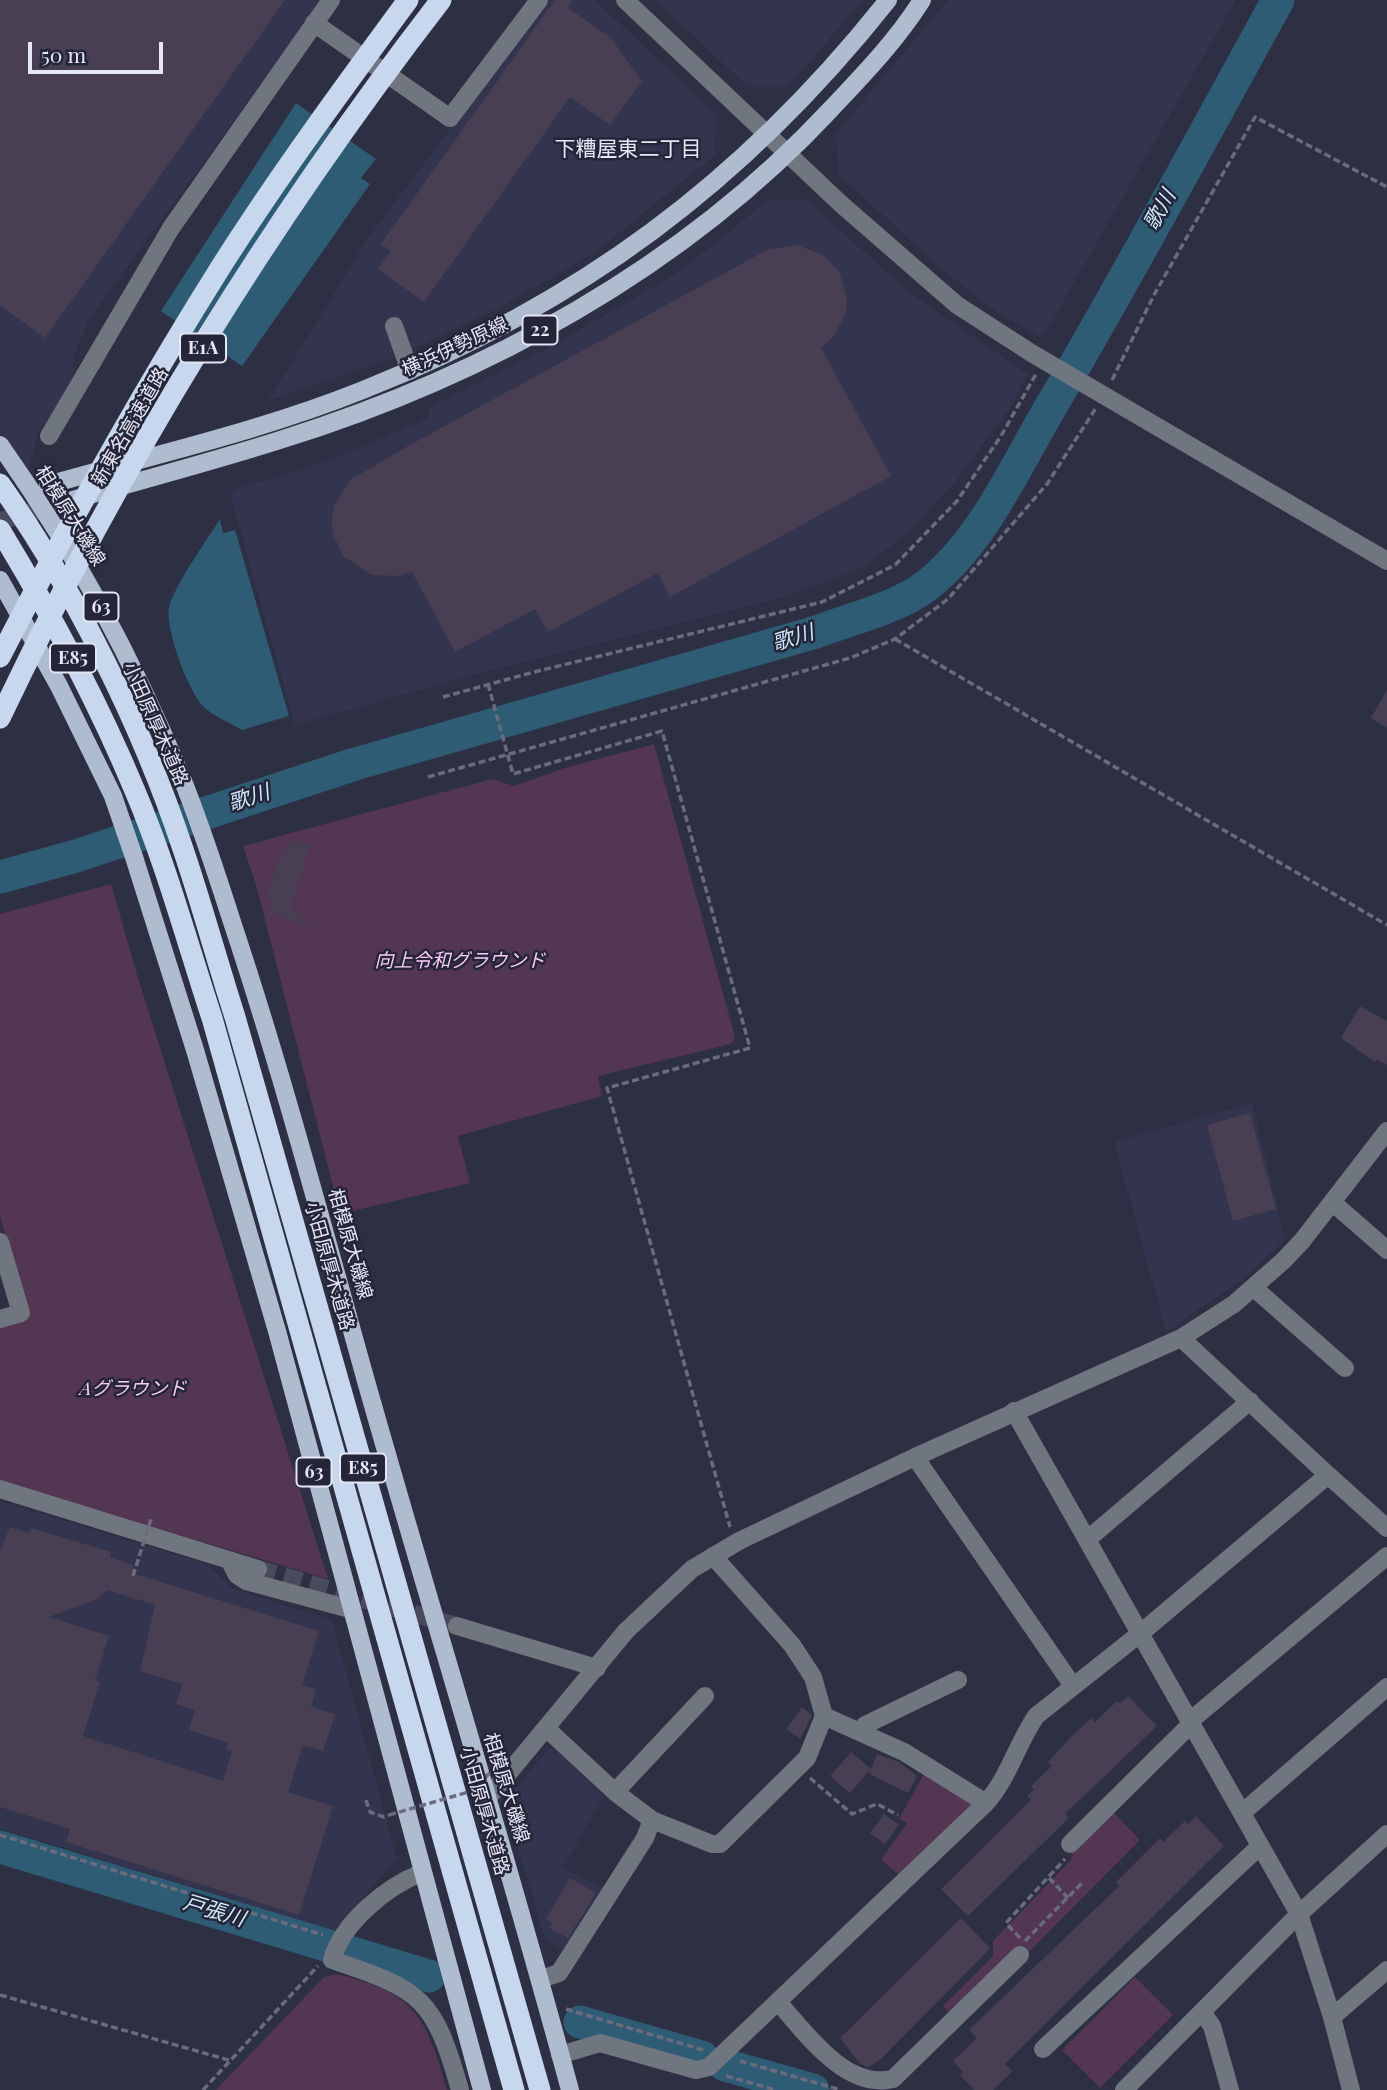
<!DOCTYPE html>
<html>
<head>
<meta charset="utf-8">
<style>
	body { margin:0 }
	#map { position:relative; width:1387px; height:2090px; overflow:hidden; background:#2d2f42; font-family:"Playfair Display",serif }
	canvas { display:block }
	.scale { position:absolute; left:28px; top:42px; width:135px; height:32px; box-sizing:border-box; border:4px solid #e6e7f4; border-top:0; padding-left:9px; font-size:21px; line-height:24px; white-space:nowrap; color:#e6e7f4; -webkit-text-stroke:5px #242538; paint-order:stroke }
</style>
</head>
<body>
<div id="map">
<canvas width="1387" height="2090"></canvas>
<div class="scale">50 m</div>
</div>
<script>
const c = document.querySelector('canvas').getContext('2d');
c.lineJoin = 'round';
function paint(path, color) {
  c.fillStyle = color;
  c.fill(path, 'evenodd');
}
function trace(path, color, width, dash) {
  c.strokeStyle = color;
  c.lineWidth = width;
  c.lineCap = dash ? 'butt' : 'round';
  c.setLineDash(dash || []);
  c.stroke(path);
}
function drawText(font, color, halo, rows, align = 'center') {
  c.font = font + ' "Playfair Display","Noto Sans JP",serif';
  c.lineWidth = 5;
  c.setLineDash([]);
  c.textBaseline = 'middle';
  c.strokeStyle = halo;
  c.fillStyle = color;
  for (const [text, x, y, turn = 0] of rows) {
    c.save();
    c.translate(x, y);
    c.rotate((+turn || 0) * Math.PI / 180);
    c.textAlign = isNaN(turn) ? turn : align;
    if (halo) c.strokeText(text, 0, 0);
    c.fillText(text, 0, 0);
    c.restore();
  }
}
const built = new Path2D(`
	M0,0H322L87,322L74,357L73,376L52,417L39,429L29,469L0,432Z
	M547,0H595L716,114L715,155L597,251L501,307L400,356L268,401L368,238Z
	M655,0H863L788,87H753L747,86Z
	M948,0H1236L1042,339L987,305L942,269L838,174L836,133Z
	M768,199L807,200L911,294L1028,374L1013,404L952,486L906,534L862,568L787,596L495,669L295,725L230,494L235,489L298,471L361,447L430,417L428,408L537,354L664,281L710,248Z
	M1252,1103L1284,1234L1283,1242L1243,1279L1166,1332L1114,1142Z
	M0,1501L209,1565L231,1588L332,1620L397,1859L334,1931L0,1828Z
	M549,1748L555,1749L604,1796L563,1868L605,1888L566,1952L546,1942L504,1802Z`);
const green = new Path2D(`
	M654,744L735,1037L731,1044L598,1076L602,1096L458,1136L470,1183L340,1214L257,888L243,846L492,779L514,786L565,768Z
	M111,884L138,978L328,1579L0,1482V1324L27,1317L0,1216V914Z
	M924,1774L974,1805L901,1876L881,1860L907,1823L899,1819Z
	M1109,1808L1140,1840L959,2022L943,2006L993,1956V1941L1071,1860L1073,1844Z
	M336,1974C415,1992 426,2016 447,2090H216L324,1977Z
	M1135,1977L1173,2015L1100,2088L1062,2050Z`);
const water = new Path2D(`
	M296,103L376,159L361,178L370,184L242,366L161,311Z
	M220,519L223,533L235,530L289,716L242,730C231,723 215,717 205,708C189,694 165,629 169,608C173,587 207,540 220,519Z`);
const river = new Path2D(`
	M0,877L76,856L355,764L813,633C847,620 898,608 926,586C982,543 1014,469 1050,408C1129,274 1203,136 1278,0
	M0,1847L429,1976
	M580,2022L702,2057
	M725,2065L813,2090`);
const building = new Path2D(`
	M0,0H285L45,338L0,305Z
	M555,0H573L568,8L611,38L642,81L610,125L570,97L424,302L378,269L391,251L381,244Z
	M797,245L823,255L840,273L847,300L846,313L833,337L821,348L891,476L670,597L658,573L548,632L535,609L455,652L412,572L397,576L372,575L343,556L333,534L332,520L334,506L350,480L408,446L767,250Z
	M1387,690V728L1371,718Z
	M290,840L310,846L291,906L307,925L268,914L271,901L266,900L280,854L285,855Z
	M1360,1006L1387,1021V1065L1377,1059L1375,1062L1341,1038Z
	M1250,1113L1276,1209L1233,1221L1207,1125Z
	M10,1527L30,1533L31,1528L111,1552L110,1557L133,1565L135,1574L319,1631L302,1685L316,1689L311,1707L335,1714L323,1751L303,1745L288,1792L333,1806L299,1915L66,1842L70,1829L0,1807V1551ZM108,1590L155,1605L140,1671L182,1684L176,1704L195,1710L189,1730L228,1743L226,1749L232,1751L223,1781L83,1736L100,1682L95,1680L109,1636L49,1617L99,1598Z
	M1128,1696L1157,1726L1065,1814L1069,1818L968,1916L941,1889L1031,1800L1027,1796L1034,1790L1031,1786L1052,1766L1048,1762L1071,1737L1091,1718L1095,1722L1117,1701L1120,1703Z
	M802,1707L812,1715L800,1739L786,1729Z
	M851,1752L871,1769L850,1793L830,1776Z
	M877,1754L899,1762L917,1776L908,1793L869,1774Z
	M884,1814L899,1825L885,1844L870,1833Z
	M1196,1816L1224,1846L1005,2064L1013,2071L993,2090H974L960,2075L963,2072L953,2061L977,2038L969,2030L1119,1886L1116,1882L1160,1838L1163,1842L1185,1821L1188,1824Z
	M570,1878L596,1893L568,1938L549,1928L552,1923L546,1919Z
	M961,1918L990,1948L984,1955L880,2060L868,2067L860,2064L840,2038Z`);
const minorTunnel = new Path2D(`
	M258,1569L457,1626`);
const majorTunnel = new Path2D(`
	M0,521L62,503`);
const path = new Path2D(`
	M1112,380L1154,295L1255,117L1387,187
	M895,639L1387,925
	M488,684L513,774L662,731L750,1048L607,1088L730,1527
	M443,697L534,672L822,602L895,565L957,501L1001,436L1036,374
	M428,777L850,658L895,639L948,599L1047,484L1096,408
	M810,1778L852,1814L877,1804L898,1815
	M366,1800L370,1812L384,1817L389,1815
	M0,1835L323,1935
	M1049,1878L1068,1898
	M1020,1938L1006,1923L1065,1859
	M1025,1941L1083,1882
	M0,1995L232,2061
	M566,2009L703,2050
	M740,2061L841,2090
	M726,2076L776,2090
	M203,2090L318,1966`);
const minor = new Path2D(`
	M625,0L841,204L957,305L1033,354L1387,561
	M314,23L450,118L539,0
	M394,326L410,371
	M49,436L171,228L331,0
	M1332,1202L1387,1250
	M0,1242L21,1313L0,1319
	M1254,1288L1345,1368
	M1181,1338L1328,1475
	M1014,1411L1299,1914L1332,2017L1351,2090
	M915,1457L1073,1686
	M0,1489L258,1569
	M1088,1539L1250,1401
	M229,1560L237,1575L246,1581L350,1609
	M457,1626L597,1668
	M824,1716L904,1752L986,1803
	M1190,1721L1387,1556
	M547,1729L615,1792L652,1820L712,1844H720L807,1758L824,1716L813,1677L792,1645L713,1556
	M861,1732L865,1725L958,1680
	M615,1792L705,1696
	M487,1799L626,1631L692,1569L739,1541L915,1457L1181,1338L1234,1304L1283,1261L1302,1241L1387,1131
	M1242,1813L1387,1687
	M1070,1844L1191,1724
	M421,1873C386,1887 342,1923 332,1960C422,1990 434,1998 460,2090
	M541,1979L559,1973L645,1838L652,1820
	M778,2002C806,2033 845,2090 893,2079L1020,1955
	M1203,2013L1212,2026L1230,2090
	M1332,2017L1387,1970
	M1043,2049L1260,1846
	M560,2055L600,2043L696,2070L709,2067L986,1803C1009,1777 1017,1744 1036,1716L1142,1632L1328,1475L1387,1528
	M1124,2090L1299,1914L1387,1834`);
const major = new Path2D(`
	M0,445C73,548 133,659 181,776C201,825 217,875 233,925C283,1075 323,1228 366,1381C433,1617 506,1853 570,2090
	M48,485C153,455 261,431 363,390C579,304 744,182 888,0
	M62,503C134,482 208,463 280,440C485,376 683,268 831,109C863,75 897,40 922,0
	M0,580L59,686L113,796L134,857L195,1050L277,1331L482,2090`);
const highway = new Path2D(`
	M0,484C75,590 142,726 183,849C202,905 217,961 235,1017L540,2090
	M0,530C51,614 97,700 135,791C166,864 187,942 212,1018L514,2090`);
const pathBridge = new Path2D(`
	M133,1576L151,1519
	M389,1815L472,1791L507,1755`);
const highwayBridge = new Path2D(`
	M0,657C69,523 142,392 222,265C280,174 344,87 408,0
	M0,718C120,465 270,221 441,0`);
const shields = [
	[540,330,35],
	[203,348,46],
	[101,607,35],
	[73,658,46],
	[363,1468,46],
	[314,1472,35]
];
const shieldNames = [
	["22",540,330],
	["E1A",203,348],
	["63",101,607],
	["E85",73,658],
	["E85",363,1468],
	["63",314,1472]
];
const streetNames = [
	["横浜伊勢原線",455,347,-25],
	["新東名高速道路",130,427,-60],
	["相模原大磯線",70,516,58],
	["小田原厚木道路",155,724,66],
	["相模原大磯線",350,1244,74],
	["小田原厚木道路",329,1266,74],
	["相模原大磯線",506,1788,73],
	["小田原厚木道路",484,1811,74]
];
const parkNames = [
	["向上令和グラウンド",460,961],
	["Aグラウンド",133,1389]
];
const neighbourhoodNames = [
	["下糟屋東二丁目",628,149]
];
const waterNames = [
	["歌川",1160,210,-61],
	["歌川",793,638,-17],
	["歌川",249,798,-18],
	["戸張川",214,1911,17]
];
paint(built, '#33344e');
paint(green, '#533651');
paint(water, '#2e5c75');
trace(river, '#2e5c75', 33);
paint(building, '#483f53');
trace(minorTunnel, '#494b5d', 18, [18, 9]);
trace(majorTunnel, '#494b5d', 18, [18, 9]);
trace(path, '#6a6c7d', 3.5, [7, 3.5]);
trace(minor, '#70767f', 18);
trace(major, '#afbbce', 18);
trace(highway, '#c7d7ed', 21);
trace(pathBridge, '#6a6c7d', 3.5, [7, 3.5]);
trace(highwayBridge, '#c7d7ed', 21);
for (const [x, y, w] of shields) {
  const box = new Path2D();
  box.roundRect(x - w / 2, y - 14.5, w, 29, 5);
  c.fillStyle = '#242538';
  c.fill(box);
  trace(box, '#e6e7f4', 2);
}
drawText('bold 18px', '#e6e7f4', null, shieldNames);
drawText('19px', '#e6e7f4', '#242538', streetNames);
drawText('italic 19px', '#f9caf5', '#242538', parkNames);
drawText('21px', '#e6e7f4', '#242538', neighbourhoodNames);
drawText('italic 21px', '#cce9fa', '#242538', waterNames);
</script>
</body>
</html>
